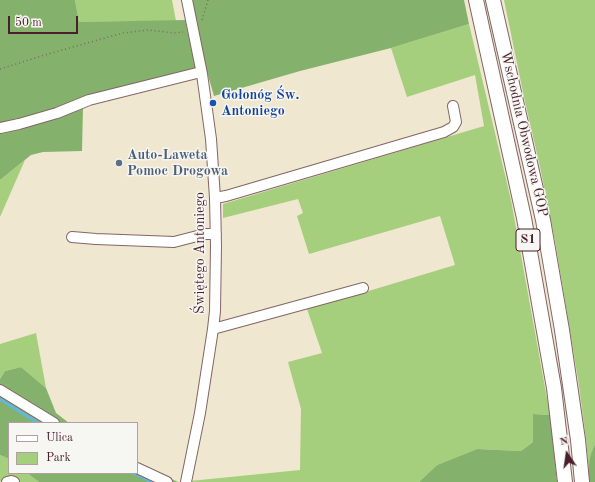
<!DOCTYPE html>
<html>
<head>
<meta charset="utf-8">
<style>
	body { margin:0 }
	#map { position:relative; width:595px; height:482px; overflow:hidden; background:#f0e7d0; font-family:"Old Standard TT",serif }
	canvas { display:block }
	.legend { position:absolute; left:8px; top:422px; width:130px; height:52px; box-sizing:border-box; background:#f6f6f2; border:1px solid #b1a0a2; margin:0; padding:5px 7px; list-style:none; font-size:12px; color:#4a1f2b }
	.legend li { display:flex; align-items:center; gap:8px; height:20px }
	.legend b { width:20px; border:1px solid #b1a0a2 }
	.north { position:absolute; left:547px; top:434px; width:40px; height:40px; -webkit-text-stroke:3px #f6f6f2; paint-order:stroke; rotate:347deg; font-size:11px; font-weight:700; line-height:16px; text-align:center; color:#4a1f2b }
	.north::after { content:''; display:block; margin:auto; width:14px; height:18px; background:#4a1f2b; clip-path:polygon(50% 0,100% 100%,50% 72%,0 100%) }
	.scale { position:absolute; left:8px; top:16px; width:70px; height:18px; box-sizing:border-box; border:2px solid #4a1f2b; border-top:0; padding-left:5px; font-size:12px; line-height:14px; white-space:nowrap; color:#4a1f2b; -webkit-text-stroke:3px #f6f6f2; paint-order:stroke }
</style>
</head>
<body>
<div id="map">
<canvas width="595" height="482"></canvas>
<ul class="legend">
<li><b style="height:5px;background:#fff"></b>Ulica</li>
<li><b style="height:11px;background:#a5cf7c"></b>Park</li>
</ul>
<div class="north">N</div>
<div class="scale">50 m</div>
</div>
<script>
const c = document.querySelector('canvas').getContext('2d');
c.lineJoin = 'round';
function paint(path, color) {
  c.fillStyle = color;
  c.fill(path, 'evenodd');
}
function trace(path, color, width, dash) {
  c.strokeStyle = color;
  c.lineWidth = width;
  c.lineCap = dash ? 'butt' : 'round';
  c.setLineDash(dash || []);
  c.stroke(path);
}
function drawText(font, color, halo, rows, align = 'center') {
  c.font = font + ' "Old Standard TT",serif';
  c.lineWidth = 3;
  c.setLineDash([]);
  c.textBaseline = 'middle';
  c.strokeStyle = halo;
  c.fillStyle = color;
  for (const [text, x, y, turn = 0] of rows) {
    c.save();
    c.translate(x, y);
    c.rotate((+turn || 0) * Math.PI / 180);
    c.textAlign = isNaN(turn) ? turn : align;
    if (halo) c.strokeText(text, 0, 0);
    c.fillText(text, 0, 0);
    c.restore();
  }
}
const green = new Path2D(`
	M75,0H172L176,21L79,22Z
	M504,0H595V444L592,451L589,473L586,439L578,379L555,241L540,167L524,97Z
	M469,24L511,200L550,415L533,414V442L521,451L477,449L437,465L419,482H190V481L300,470L301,409L288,362L322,353L307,309L342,299L455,265L440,216L309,254L297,216L303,213L298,199L223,218V204L484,126L475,75L407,97L391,48Z
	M25,160L0,217V180Z
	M36,333L46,388L21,367L5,371L0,379V344Z
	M0,455L9,459V473H27L39,482H3L0,481Z`);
const forest = new Path2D(`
	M0,0H75L79,22L185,20L197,75L83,107L82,151L43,152L31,155L0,180Z
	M192,0H464L469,24L391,48L300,71L214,96L203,58Z
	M21,367L46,388L56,413L69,423H9V459L0,455V379L5,371Z
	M533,414L550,415L557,482H419L437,465L477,449L521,451L533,442Z
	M595,444V482H589C588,469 589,455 595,444Z
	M137,462L178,482H39L27,473H137Z`);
const stream = new Path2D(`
	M0,399L38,423
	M133,473L152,482`);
const path = new Path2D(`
	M202,20L208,0
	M0,69L48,54L123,33L148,30L175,33L183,32`);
const minor = new Path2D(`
	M0,128L19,124L57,113L89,100L201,72
	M215,198L226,196L444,132L453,127L456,122L453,106
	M72,237L96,239L174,242L205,234H216
	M213,329L363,288
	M0,390L54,423
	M137,468L167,482
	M7,482L11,481L14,482
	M186,482L200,413L213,329L215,311L216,246L215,198L211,139L202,74L187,0`);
const highway = new Path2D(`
	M476,0L524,218L554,388L565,482
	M493,0L543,220L562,330L578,440L582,482`);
const markers = [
	[213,103,4,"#1a4fb4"],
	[119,163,4,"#5c6f8a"]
];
const shields = [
	[528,240,24]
];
const shieldNames = [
	["S1",528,240]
];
const transitNames = [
	["Gołonóg Św.",221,95],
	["Antoniego",221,111]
];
const streetNames = [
	["Wschodnia Obwodowa GOP",524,134,77],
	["Świętego Antoniego",200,253,-90]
];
const serviceNames = [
	["Auto-Laweta",127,155],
	["Pomoc Drogowa",127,171]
];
paint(green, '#a5cf7c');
paint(forest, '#84b26c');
trace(stream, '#60b8dd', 3);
trace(minor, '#846565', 12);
trace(highway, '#846565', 16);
trace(path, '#846565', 1.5, [1, 3]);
trace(minor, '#fff', 10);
trace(highway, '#fff', 14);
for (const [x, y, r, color] of markers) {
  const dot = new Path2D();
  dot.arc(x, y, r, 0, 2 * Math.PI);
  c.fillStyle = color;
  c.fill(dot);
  trace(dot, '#f6f6f2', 1.5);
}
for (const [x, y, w] of shields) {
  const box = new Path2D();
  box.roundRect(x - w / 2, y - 11, w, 22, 3);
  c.fillStyle = '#f6f6f2';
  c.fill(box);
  trace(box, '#4a1f2b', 1);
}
drawText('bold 13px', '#4a1f2b', null, shieldNames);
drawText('bold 14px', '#164399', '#f6f6f2', transitNames, 'left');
drawText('14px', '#4a1f2b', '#f6f6f2', streetNames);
drawText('bold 14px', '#4e5e75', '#f6f6f2', serviceNames, 'left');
</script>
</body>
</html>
